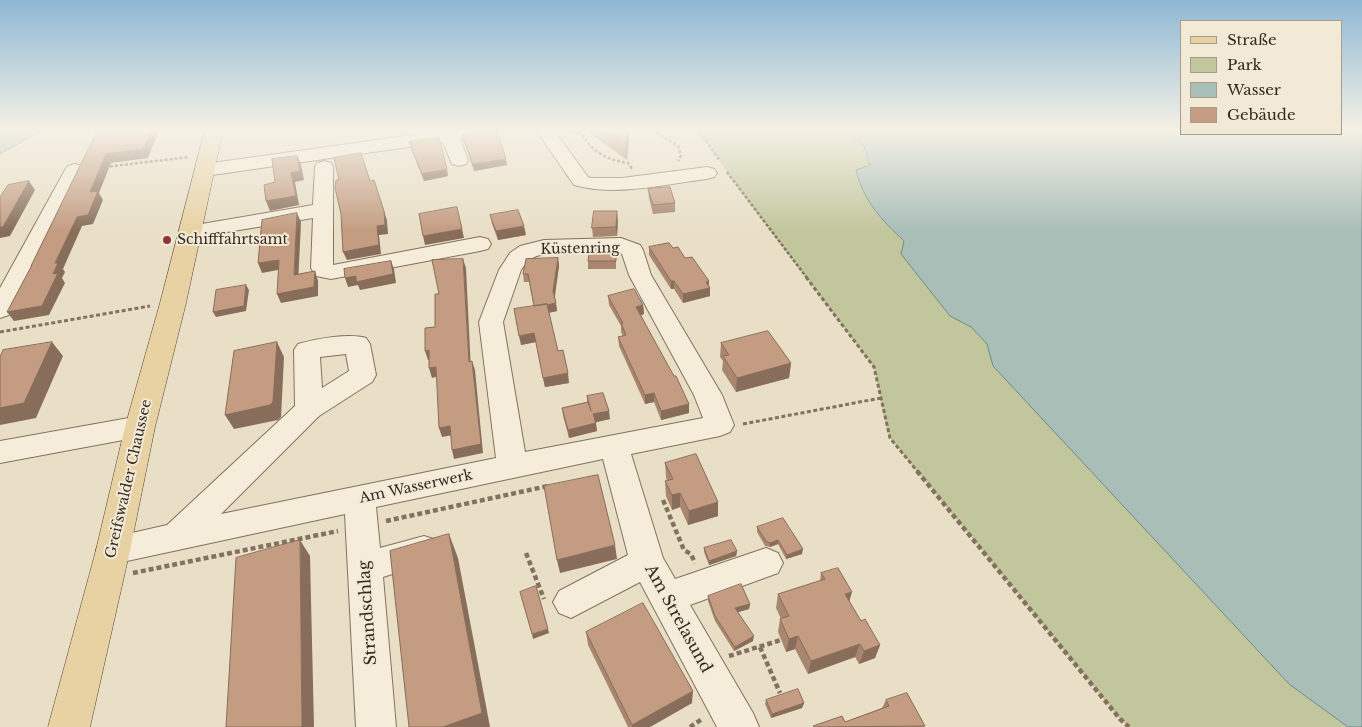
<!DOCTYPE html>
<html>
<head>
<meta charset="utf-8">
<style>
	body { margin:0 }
	#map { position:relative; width:1362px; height:727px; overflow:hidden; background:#e9dfc7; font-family:"Libre Baskerville",serif }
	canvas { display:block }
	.legend { position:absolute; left:1180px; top:20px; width:162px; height:115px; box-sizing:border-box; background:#f2ead6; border:1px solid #a69d8d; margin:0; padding:6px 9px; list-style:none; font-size:15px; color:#352a20 }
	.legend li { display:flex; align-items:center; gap:10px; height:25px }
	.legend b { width:25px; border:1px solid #a69d8d }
</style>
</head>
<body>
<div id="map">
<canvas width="1362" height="727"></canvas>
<ul class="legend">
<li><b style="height:6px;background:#e8d2a4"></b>Straße</li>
<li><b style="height:14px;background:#c2c69c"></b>Park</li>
<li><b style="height:14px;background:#a8beb7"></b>Wasser</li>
<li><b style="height:14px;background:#c39c81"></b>Gebäude</li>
</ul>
</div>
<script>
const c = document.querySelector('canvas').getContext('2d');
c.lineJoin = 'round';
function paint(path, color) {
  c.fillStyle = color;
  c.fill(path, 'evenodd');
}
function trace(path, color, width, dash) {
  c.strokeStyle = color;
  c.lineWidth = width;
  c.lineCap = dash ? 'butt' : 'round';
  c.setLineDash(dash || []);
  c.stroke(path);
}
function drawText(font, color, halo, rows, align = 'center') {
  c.font = font + ' "Libre Baskerville",serif';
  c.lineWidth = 4;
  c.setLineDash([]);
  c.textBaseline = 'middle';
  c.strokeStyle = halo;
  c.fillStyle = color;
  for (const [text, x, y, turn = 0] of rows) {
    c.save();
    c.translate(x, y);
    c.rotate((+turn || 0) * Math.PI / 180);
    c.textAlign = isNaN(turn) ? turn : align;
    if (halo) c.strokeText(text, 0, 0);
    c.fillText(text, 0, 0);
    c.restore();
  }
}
const green = new Path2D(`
	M695,130H842L864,146L870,166L856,170C863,200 882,221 904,242L901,254L950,316L971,327L987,344L994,366L1289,684L1348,727H1129L1120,719L890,438C882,415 880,391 874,367L744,196L706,141Z`);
const water = new Path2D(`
	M0,130H43L0,154Z
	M842,130H1181V134H1341V130H1362V727H1348L1289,684L993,366L987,344L971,327L950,316L901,254L904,241C882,221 863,200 856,170L870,165L864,146Z`);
const pathFar2 = new Path2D(`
	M580,130C589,150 606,160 628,163L632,169
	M652,130L678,146L681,155L678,161
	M695,130L706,141L720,161
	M569,133H581
	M105,167L189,157
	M727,172L807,278`);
const pathFar1 = new Path2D(`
	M806,277L874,367L890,438L918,472
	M0,332L150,306
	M743,424L881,398`);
const path = new Path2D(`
	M917,471L1120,719L1129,727
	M663,500L684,550L691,554L695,563
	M386,521L548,486
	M526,553L544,599
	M133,573L338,531
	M760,647L780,693
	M729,656L781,640
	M690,727L702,719`);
const minor = new Path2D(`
	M448,130H497L494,134L460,139L468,160L466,164L459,166L452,164L443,142L205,176L198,174L195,170L198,166L205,164Z
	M536,130H554L588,177L591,178H622L707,167L714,169L717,173L714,177L707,179C664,184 616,197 574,185Z
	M324,161L331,163L333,167V265L480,237L488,239L491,244L488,249L480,251L331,279L316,276L311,268L313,218L190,238L182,237L179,232L182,227L190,226L313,205L315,167L317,163Z
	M75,164L82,166L85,170L12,310L9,315L0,318V288L65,170L68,166Z
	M621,238L640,245L643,250L651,275L722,395L734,425L730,432L720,436L631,454L663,558L675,579L766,548L778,553L783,563L778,573L690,605L753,713L759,727H717L640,582L571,618L559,613L553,602L559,591L628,555L603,459L376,507L380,548L424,536L436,540L441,550L436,560L383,577L396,727H356L345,514L113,564L101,560L96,550L101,540L167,525L295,406L294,350L298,344C316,339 348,333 366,338L370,344L376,375L372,382L319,416L221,514L496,458L479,322L499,270L510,253L520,246L544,240ZM618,252L622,254L629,275L694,395L703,418L525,452L503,322L521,270C527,261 533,256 544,254ZM346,354L349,371L322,388L320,357Z
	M140,416L150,419L154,427L150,435L0,463V441Z`);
const major = new Path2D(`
	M205,130H223L186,303L155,427L130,550L90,727H48L96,550L125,427L160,303Z`);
const wall = new Path2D(`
	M590,130H629V137L627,160L590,133Z
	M462,134L507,165L474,171L463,140Z
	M409,142L448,176L424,181L411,149Z
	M648,189L675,203V212L653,214L649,198Z
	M490,215L526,235L498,240L492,224Z
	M618,220L617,236L593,237L592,228Z
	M616,246V269H588V261Z
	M649,247L673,248L685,258L709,281V285L710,288V296L683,303L674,289H671L649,255Z
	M558,258L559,266L555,297L557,311L549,313L558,351L569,383L545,387L536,342L521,345L534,306L529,282H524L523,274Z
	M608,296L643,305L644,314L641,315L689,413L661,420L654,402L645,404L619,346L618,337L623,336L621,332V326L609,305Z
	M721,343L791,363L789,378L736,392L722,370L723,361L720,357Z
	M587,396L610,419L595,422L597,431L569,438L563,416L562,408L587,402Z
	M665,463L718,516L688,525L680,507L672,510L666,496L665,481H667L666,477Z
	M757,527L802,554L786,559L778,544L770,547L765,546L757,532Z
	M704,548L737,551L736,556L709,565L704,552Z
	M821,573L849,601L861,621L880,645L875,658L859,664L855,657L808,674L795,649L786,652L778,632L780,619H781L776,608L778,594L820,581Z
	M708,596L750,604L749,609L738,612L753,641L734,651L715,621L708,601Z
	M586,632L692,703L650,727H628L588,645Z
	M766,700L804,703L802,708L771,718L765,704Z
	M886,700L925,727H813V726L845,722L882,708Z`);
const shadedWall = new Path2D(`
	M152,130H159V131L148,158L111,163L99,193L103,200L93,224L82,226L63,269L65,272L62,278L65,283L49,315L14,321L7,312L53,274L55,263L77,217L90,192L106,154Z
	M628,130H629V137L627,160L626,143Z
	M297,156L301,164L304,180L295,182L299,205L270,211L266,201L291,173Z
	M506,159L507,165L474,171L473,164Z
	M447,169L448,176L424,181L422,174Z
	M29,181L35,190L10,236L0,238V227Z
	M384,211L387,220L388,234L379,235L381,254L347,260L343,252L377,226Z
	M617,211L618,220L617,236L616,227Z
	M297,213L301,222L298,285L294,275Z
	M524,226L526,235L498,240L496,231Z
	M462,229L464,238L425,245L423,236Z
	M558,258L559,266L554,299L553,291Z
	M463,259L466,268L471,371L469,362Z
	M279,260L283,269L262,273L258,263Z
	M391,261L394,269L396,283L360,290L358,285L348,287L345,278Z
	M315,271L318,281V296L281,303L277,294Z
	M671,281H674V289H671Z
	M709,281V288H710V296L683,303V294Z
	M246,285L249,290L246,311L216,317L213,312Z
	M556,303L557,311L536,315L534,307Z
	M643,305L644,314L637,316L636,307Z
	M534,333L536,342L521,345L519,336Z
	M52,342L63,356L36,418L0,425V408Z
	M277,342L284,357L281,417L278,420L234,429L225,415Z
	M429,350L431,360H428L425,351Z
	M472,361L475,370L483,453L454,459L452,450Z
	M791,363L789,378L736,392L737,378Z
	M436,367L439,376L432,378L429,368Z
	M568,373L569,383L545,387L543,378Z
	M654,393V402L645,404V395Z
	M689,404V413L661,420V411Z
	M609,411L610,419L593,423V414Z
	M596,423L597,431L569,438L568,430Z
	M450,426L453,435L442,437L439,428Z
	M680,493V507L672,510V495Z
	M718,502V516L688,525L689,511Z
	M449,534L458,558L490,727H443Z
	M300,540L310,556L314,727H302Z
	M778,540V544L770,547V543Z
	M615,545L617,559L560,573L557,560Z
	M803,549L802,554L786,559L787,555Z
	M737,551L736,556L709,565V561Z
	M852,592L848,606L845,594Z
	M750,604L749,609L735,613V608Z
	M548,629L549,633L533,639L532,634Z
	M754,636L753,641L734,651L735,647Z
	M798,636L795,649L786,652L789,639Z
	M860,644L855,657L808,674L811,661Z
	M880,645L875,658L859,664L864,651Z
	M693,691L692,703L650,727H632V725Z
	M804,703L802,708L771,718L772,714Z`);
const building = new Path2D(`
	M113,130H152L143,149L106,154L90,192L98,191L88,215L77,217L55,263H58L53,274L58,273L42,306L7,312L32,265L31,266L96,133L113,131Z
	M487,130H497L506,159L473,164L462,134Z
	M608,130H628L626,143Z
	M439,137L447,169L422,174L409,142Z
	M361,153L370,181L374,180L384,211L385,225L377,226L379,245L343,252L341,214L335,188L336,180H339L334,158Z
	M297,156L300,171L291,173L296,196L266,201L264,185L275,182L272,159Z
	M29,181L3,227H0V197L8,185Z
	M670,187L675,203L653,205L648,189Z
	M457,207L462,229L423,236L419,214Z
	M518,210L524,226L496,231L490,215Z
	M594,211H617L616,227L592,228Z
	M297,213L294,275L315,271L314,287L277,294L279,260L258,263L262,220Z
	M669,243L673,248L678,247L685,258L692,257L709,281L706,282L710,288L683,294L674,281H671L649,247Z
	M616,246V261H588L590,247Z
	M558,258L553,291L556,303L547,305V304L534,306L528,274H523L526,259Z
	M463,259L469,362L472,361L481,444L452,450L450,426L439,428L436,367L429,368V350L425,351V328L435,327V294H439L432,260Z
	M391,261L393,274L356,282V276L345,278L344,269Z
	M246,285L244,306L213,312L216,290Z
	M634,289L643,305L636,307L674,376H676L689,404L661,411L654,393L645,395L618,337L626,335L621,323H623L608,296Z
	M547,304L558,351L563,350L568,373L543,378L534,333L519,336L514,309Z
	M768,331L791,363L737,378L723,356L729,355L721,343Z
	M52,342L24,403L0,408V357L3,350Z
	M277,342L273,402L270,405L225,415L234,351Z
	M603,393L609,411L593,414L596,423L568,430L562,408L588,402L591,411L587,396Z
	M696,454L718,502L689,511L680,493L672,495L665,481L673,479L665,463Z
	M598,475L615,545L557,560L544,486Z
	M783,518L803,549L787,555L778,540L770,543L766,541L757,527Z
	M449,534L482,713L443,727H409L390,551Z
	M300,540L302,727H226L236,558Z
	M731,540L737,551L709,561L704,548Z
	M838,568L852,592L845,594L861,621L865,619L880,645L864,651L860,644L811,661L798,636L789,639L780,619L789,616L778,594L825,579L821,573Z
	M741,584L750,604L735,608L754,636L735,647L715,616L708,596Z
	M536,586L548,629L532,634L520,592Z
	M643,603L693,691L632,725L586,632Z
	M798,689L804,703L772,714L766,700Z
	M907,693L925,726L814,727L813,726L842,716L845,722L889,706L886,700Z`);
const markers = [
	[167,240,5,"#8b3536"]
];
const poiNames = [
	["Schifffahrtsamt",177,240]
];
const streetNames = [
	["Küstenring",580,249,-1],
	["Greifswalder Chaussee",129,479,-77],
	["Am Wasserwerk",416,487,-12]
];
const nearStreetnames = [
	["Strandschlag",368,613,-94],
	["Am Strelasund",678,619,61]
];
paint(green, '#c2c69c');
paint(water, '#a8beb7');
trace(water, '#6f8b84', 1);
trace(minor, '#83725e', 2);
trace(major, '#524132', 1);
trace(pathFar2, '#83725e', 2.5, [3, 2]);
trace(pathFar1, '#83725e', 3, [4, 2.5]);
trace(path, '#83725e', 4.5, [5, 3]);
paint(minor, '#f5edda');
paint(major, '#e8d2a4');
paint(wall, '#a8866f');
paint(shadedWall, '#886d5a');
paint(building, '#c39c81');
trace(building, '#886d5a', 1);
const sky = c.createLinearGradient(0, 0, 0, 232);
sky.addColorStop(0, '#8eb8d4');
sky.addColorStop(0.56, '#f5f1e6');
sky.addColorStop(1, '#f5f1e600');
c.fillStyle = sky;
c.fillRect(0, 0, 1362, 232);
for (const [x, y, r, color] of markers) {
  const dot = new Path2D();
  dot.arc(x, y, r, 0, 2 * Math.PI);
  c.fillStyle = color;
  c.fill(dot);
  trace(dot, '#f2ead6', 2);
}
drawText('14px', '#352a20', '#f2ead6', poiNames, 'left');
drawText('14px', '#352a20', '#f2ead6', streetNames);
drawText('16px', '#352a20', '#f2ead6', nearStreetnames);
</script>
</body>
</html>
